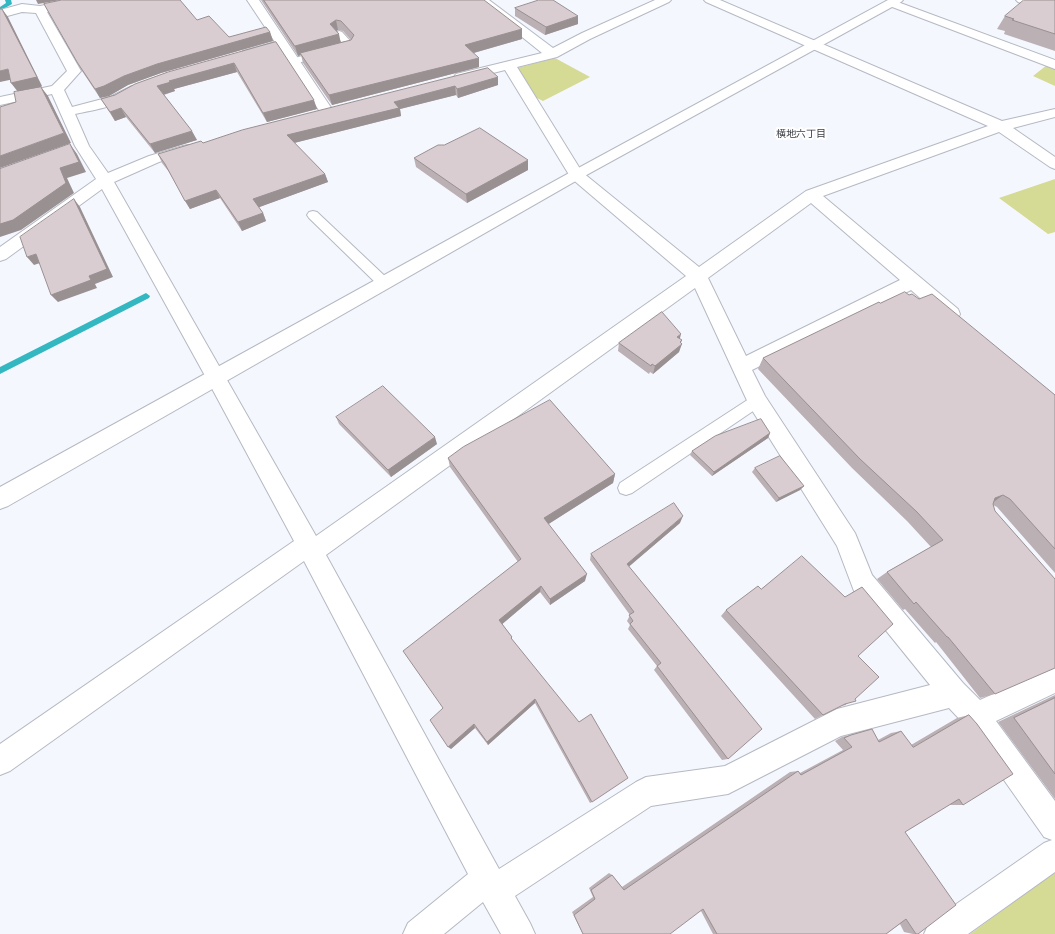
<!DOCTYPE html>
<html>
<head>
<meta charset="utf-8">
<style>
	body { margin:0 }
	canvas { display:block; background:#f5f7fe }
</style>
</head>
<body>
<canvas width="1055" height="934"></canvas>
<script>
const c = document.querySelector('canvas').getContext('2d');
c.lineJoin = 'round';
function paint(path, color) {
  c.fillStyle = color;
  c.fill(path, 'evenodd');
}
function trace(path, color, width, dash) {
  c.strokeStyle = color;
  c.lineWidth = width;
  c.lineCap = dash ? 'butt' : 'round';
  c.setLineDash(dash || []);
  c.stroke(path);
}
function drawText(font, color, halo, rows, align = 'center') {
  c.font = font + ' "PT Sans Narrow","Noto Sans JP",sans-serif';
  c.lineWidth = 4;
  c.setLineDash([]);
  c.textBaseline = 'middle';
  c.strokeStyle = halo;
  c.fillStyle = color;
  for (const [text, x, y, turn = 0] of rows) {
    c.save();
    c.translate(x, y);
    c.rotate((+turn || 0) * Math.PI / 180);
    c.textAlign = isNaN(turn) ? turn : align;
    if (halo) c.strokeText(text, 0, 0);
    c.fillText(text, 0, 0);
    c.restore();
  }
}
const green = new Path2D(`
	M555,58L590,77L543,101L533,96L517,68Z
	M1047,65L1055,68V86L1033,76Z
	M1055,179V232L1048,234L999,198Z
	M1055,872V934H970Z`);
const stream = new Path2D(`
	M5,0H11L12,4L0,11V7L6,3Z
	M146,293L150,296L149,298L0,374V367Z`);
const service = new Path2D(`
	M339,31L342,32L353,44L355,46L353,48L294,64L289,61L291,59L344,45L334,34Z
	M313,211L317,212L389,280L391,283L389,286L384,288L379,286L309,218L307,215L309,212Z
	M757,395L762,397L764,401L762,405L632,493L626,495L620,493L618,488L620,483L752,397Z`);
const minor = new Path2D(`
	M69,0H90L88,2L47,12L81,71L64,90L72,107L110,97L132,86L137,87L139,90C128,105 93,110 75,114L89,146L108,173L149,156L183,146L188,145L193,146L195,149L193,152L159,162L114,182L316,536L686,276L571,178L505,70L461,81L456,80L454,77L456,74L542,53L476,0H489L553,48L582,33L655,0H671L669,2L590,39L557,57L517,67L582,172L699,267L806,191L988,126L706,2L704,0H720L1002,121L1055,109V117L1013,128L1055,157V169L1050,167L999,132L823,196L958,309L960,314L958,319L951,321L944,319L911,290L752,370L765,396L855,533L872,575L963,683L980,700L1055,666V693L996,721L1055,801V872L968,934H924L929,923L1044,843L1052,840L1044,837L966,726L949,708L841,736L728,794L651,806L515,896L530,923L535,934H501L483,902L444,934H403L408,923L468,874L304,561L10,771L0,775V744L294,541L209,383L102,189L6,259L0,261V247L96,179L75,146L52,94L0,105V97L52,86L67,71L36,13L22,12L0,18V10L22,4L40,6ZM811,203L900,280L746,356L708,278ZM695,288L750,407L837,546L854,591L930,685L837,709L725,766L646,777L636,782L499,869L326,555Z
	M247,0H259L334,112L332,115L327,116L322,115L279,49L248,58L243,57L242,54L243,51L275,42Z
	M1016,0H1034L1055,6V14L1018,2Z
	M887,1H895L1055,60V69L887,5L885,3Z`);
const tertiary = new Path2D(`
	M888,0H903L901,2L581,178L8,506L0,509V487L571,172Z`);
const wall = new Path2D(`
	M261,0H484L522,39L474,53L479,67L332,105L303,63L301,55L298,56ZM338,30L343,31L351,40L341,42L336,31Z
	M1055,0V51L1004,34L1005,31L997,29L1005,16Z
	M44,4L197,20L229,37L270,32L273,41L161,73L128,85L109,96L100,98L82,71Z
	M515,8L578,24L545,35L515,16Z
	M276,42L317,109L267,122L237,72L174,89L175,91L164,95L197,140L155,153L126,117L115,121L101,99L115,95Z
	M488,68L498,85L458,98L456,95L400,109L401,116L294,143L325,174L328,182L259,207L263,213L266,221L242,231L220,198L190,209L169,172L162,163L158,154L203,143Z
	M414,158L528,170L467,203L416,167Z
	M909,295L919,299L1055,395V573L997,507L993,505L995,694L980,698L936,642L935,643L905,609L903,610L877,579L887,572L931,547L907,521L852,468L758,369L763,358L880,303Z
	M680,339L681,343L679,352L653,374L650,372L649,374L618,351L619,343Z
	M336,417L437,444L391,477L339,424Z
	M770,433L768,438L712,476L690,455L692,451Z
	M448,458L615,474L613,483L548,524L585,581L550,605L540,592L502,624L512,637V640L592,802L590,803L535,703L488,745L475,728L451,749L443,708L518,562L450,467Z
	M755,468L804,486L800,490L776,502L752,472Z
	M680,523L629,566L728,759L722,760L654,670L657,666L628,629L630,625L627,621L630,615L590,560L591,554Z
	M761,589L858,656L846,705L841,706L815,719L721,616L726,610Z
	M1055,695V799L998,722Z
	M969,715L963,805H950V804L905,832L918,934H913L904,932L900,924L886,934H713L701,911L583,934L572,912L593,897L589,888L609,873L612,875L622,887L790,772L798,771L800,773L843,750L835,741L842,737L872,729L878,740L891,733L901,731L911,745L957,718Z`);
const shadedWall = new Path2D(`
	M36,0H61L38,4Z
	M2,9L8,17L42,86L41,87L48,96L71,143L0,168V156L64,133L18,92L11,83Z
	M578,16V24L545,35L546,27Z
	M336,20L338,30L333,34L330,24Z
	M522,29V39L466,55L465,45Z
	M270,32L273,41L161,73L128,85L109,96L100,98L95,89L124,76L157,64Z
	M339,34L341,44L300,53L301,55L298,56L295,46Z
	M479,58V67L332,105L329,95Z
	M234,63L237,72L174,89L175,91L162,95L157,86L169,81Z
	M8,69L14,79L0,82V71Z
	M498,77V85L458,98L457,89Z
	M455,86L456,95L400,109L401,116L290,144L287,135L394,102Z
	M314,100L317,109L267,122L263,113Z
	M121,108L126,117L115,121L110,112Z
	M192,131L197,140L155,153L150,144Z
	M70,144L77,154L86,172L67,178L74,193L21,230L0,237V224L60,168Z
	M528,160V170L467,203L466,194Z
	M325,174L328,182L257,208L253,199Z
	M216,190L220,198L190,209L185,201Z
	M74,199L80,207L113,277L95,284L97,288L58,302L51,295L89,276Z
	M263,213L266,221L242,231L238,222Z
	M36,254L43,262L34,265L27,257Z
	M681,334L679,342L677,337Z
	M682,340L680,345L682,344L679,352L653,374L655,366Z
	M770,433L768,438L712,476L714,472Z
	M435,437L437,444L391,477L388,470Z
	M615,474L613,483L544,527V518Z
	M804,486L800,490L776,502L779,498Z
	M1003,495L991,504L995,498Z
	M683,516L680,523L625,570L627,564Z
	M587,574L585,581L550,605V599Z
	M541,586L540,592L500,626L499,620Z
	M535,699V703L488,745L487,742Z
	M474,724L475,728L451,749L448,747Z`);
const building = new Path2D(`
	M62,0H180L197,20L209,16L229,37L266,27L270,32L157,64L124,76L104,86L95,89L77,62L44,4Z
	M264,0H484L522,29L465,45L479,58L329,95L300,53L351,40L354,35L341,21L336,20L330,24L339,34L295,46Z
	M539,0H553L578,16L546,27L515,8Z
	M1024,0H1055V34L1012,20L1014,19L1005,16Z
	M0,9H2L37,77L11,83L8,69L0,71Z
	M276,42L314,100L263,113L234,63L169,81L171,82L157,86L192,131L150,144L121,108L110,112L101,99L115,95L135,84L168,72Z
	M488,68L498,77L457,89L455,86L394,102L399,108L287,135L325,174L253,199L263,213L238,222L216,190L185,201L165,164L158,154L201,141L203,143L242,130Z
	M41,87L64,133L0,156V107L16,102L14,92Z
	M480,128L528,160L466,194L414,158L438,145H444Z
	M70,144L79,162L60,168L66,183L13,220L0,224V169Z
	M74,199L107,269L89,276L91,280L51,295L36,254L27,257L20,237Z
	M905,292L909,295L912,294L919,299L932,294L1055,395V549L1010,499L1003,495L995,498L993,504L995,511L1055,579V668L995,694L948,637H947L916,602L914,604L887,572L943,540L917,512L860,459L763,358L879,302L880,303Z
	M662,312L681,334L677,337L682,340L680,342L682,344L655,366L652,364L651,366L619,343Z
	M383,386L435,437L388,470L336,417Z
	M550,400L615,474L544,518L587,574L550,599L541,586L499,620L512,637L511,638L579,722L591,714L628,778L592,802L535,699L487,742L474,724L448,747L430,720L443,708L403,651L521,559L448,458L463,447Z
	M761,419L770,433L714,472L692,451L715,436Z
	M780,456L804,486L779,498L755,468Z
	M674,503L683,516L627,564L762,729L728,759L657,666L661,663L630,624L633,621L629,615L634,612L591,554Z
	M802,556L845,597L862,587L893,624L858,656L879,677L855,699L856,701L845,704L823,715L726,610L758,586L761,589Z
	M1055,698V774L1014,718Z
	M969,715L977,724L1013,774L963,805L959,799L905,832L956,905L918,934H916L906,919L886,934H717L703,909L670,934H583L574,915L595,899L591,890L612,875L624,890L798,771L801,775L852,747L844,738L851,735L872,729L879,742L901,731L913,747Z`);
const farNeighbourhoodnames = [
	["横地六丁目",801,134]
];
paint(green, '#d5da94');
paint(stream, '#33b7c0');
trace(service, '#b5b9c3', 2);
trace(minor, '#b5b9c3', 2);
trace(tertiary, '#b5b9c3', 2);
paint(service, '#fff');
paint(minor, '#fff');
paint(tertiary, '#fff');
paint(wall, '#bbb0b4');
paint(shadedWall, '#999092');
paint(building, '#dacdd1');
trace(building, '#999092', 1);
drawText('10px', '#3a3d46', '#fff', farNeighbourhoodnames);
</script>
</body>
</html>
